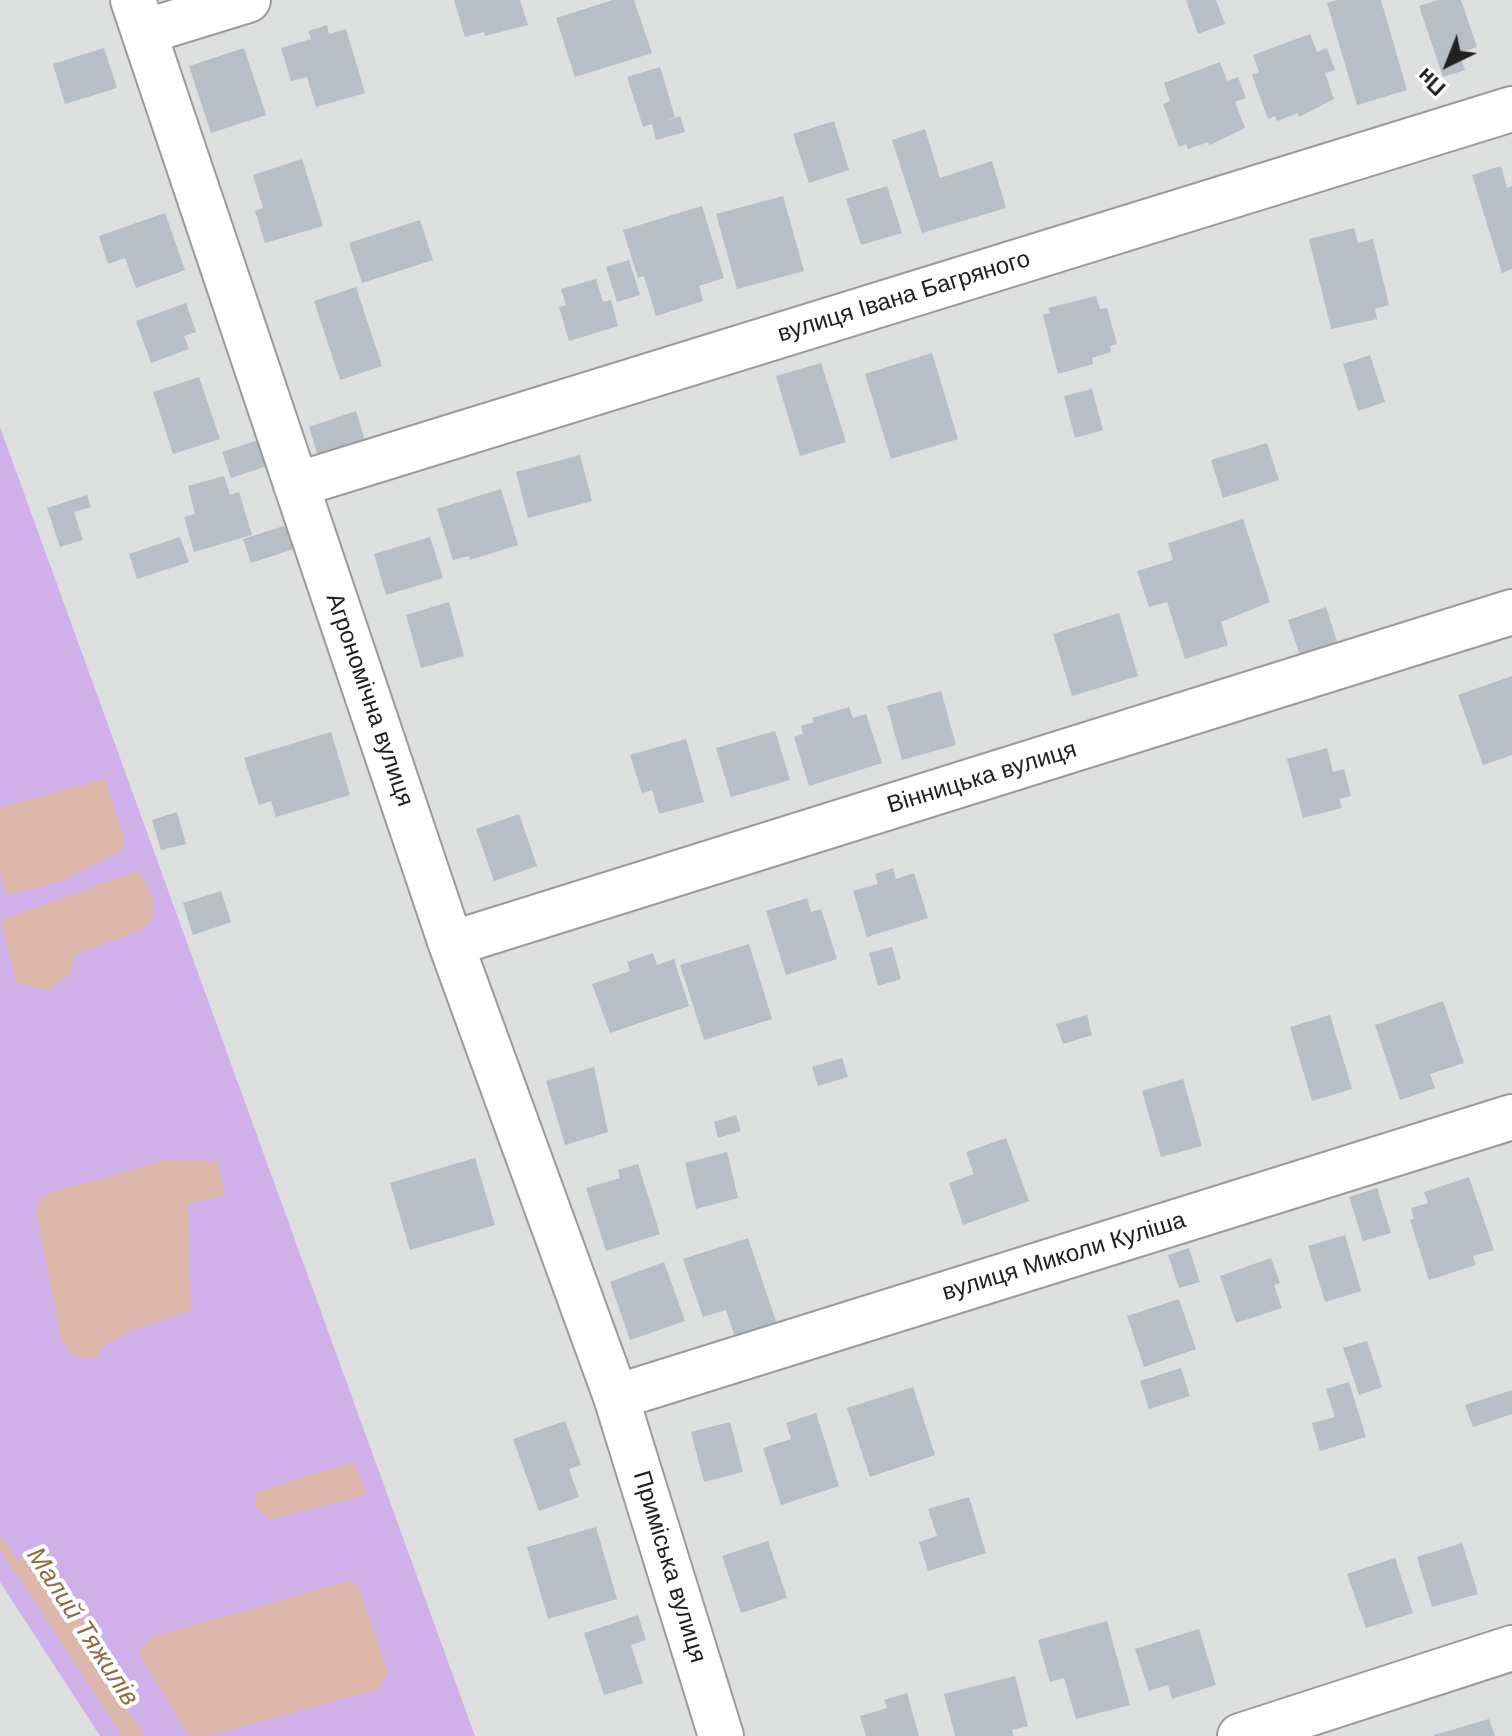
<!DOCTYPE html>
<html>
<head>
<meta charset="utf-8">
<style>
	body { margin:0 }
	#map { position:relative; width:1512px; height:1736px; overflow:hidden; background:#e8ebf1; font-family:Arial,sans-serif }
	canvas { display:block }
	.north { position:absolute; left:1408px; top:24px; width:80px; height:80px; -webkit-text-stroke:6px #fff; paint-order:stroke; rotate:223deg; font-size:22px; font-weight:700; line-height:32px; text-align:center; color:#212121 }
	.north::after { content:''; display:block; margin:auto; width:28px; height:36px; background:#212121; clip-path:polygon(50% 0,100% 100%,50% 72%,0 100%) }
</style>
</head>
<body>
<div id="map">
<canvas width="1512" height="1736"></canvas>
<div class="north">Пн</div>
</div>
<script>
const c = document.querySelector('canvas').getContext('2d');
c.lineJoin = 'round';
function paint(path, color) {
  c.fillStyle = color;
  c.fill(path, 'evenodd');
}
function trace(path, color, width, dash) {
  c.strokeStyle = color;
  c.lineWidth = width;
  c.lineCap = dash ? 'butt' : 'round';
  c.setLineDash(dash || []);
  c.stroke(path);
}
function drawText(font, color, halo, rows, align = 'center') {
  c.font = font + ' Arial,sans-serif';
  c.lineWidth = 8;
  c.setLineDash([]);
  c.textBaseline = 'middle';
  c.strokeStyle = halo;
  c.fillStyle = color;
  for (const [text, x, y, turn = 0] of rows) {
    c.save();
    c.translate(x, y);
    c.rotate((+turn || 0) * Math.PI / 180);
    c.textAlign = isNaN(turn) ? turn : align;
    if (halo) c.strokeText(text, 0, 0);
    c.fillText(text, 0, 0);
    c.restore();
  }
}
const residential = new Path2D(`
	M0,0H1512V1736H475L0,427Z
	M0,1582L100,1736H0Z`);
const grass = new Path2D(`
	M0,427L475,1736H100L0,1582Z`);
const water = new Path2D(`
	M104,779L124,835L122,850L59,882L7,895L0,873V807Z
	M139,870L154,901L152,919L141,930L75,954L71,972L49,990L16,983L1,920Z
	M165,1160L219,1161L224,1196L188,1203L191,1310L132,1330L101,1347L98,1358C78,1361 71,1356 61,1339L36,1212L39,1199L52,1192Z
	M353,1462L367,1494L269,1520L255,1507V1492Z
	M31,1554L48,1562L118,1681V1696L145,1736H122L12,1566L13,1562Z
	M347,1581L358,1585L388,1673L378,1689L208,1736H193L185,1731L138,1651L152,1637Z`);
const stream = new Path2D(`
	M0,1542L18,1570`);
const building = new Path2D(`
	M454,0H520L528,25L485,36L484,32L465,37Z
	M613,0H634L652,53L575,77L556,18Z
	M1186,0H1216L1225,24L1198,34Z
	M1337,0H1381L1407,90L1357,105L1327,3Z
	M1438,0H1461L1477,47L1459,53L1465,70L1443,77L1419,6Z
	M327,25L329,34L346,29L365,93L316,107L307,77L291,81L281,48L311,39L308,31Z
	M1310,34L1317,52L1327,48L1335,70L1325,73L1334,99L1299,117L1298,113L1277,121L1275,116L1268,119L1252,75L1259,72L1253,55Z
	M104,48L117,88L65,104L53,64Z
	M244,48L266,115L211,133L189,66Z
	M1220,62L1227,81L1238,77L1246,98L1235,102L1245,128L1210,145L1208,142L1188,149L1186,144L1179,147L1163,104L1170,101L1164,83Z
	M660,67L675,117L663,122L680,116L685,132L656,140L652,124L643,127L627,77Z
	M834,121L849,170L809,183L793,134Z
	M925,129L940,178L992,161L1006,208L922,233L892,140Z
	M302,159L323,226L265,243L255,211L263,208L253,175Z
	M1501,166L1507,188L1512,186V269L1502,273L1472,175Z
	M887,186L902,233L861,245L846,199Z
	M783,196L804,271L737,289L716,214Z
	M702,206L724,278L699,286L703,301L656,316L644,276L638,278L623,230Z
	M165,213L185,270L136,288L125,258L108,264L99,236Z
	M420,220L433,260L362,283L349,243Z
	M1354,228L1358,243L1373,239L1389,305L1375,309L1377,319L1331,329L1309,239Z
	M629,260L640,295L617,302L606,267Z
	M596,279L603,302L611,300L618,326L569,341L559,307L566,305L561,289Z
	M356,287L382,366L340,380L314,301Z
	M1096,296L1100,309L1107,308L1117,344L1110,346L1111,352L1092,358L1093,364L1058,374L1043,315L1050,313L1048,308Z
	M186,303L196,332L184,336L189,349L151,363L136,321Z
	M932,353L958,439L891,459L865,374Z
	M1370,355L1385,402L1358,411L1343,364Z
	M821,363L846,442L800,456L776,376Z
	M199,377L220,439L173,454L153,392Z
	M1092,389L1103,430L1075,438L1064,396Z
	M356,411L366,444L319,459L309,427Z
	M258,440L267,466L231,478L222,452Z
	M1267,443L1279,480L1223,498L1211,460Z
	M580,455L592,501L528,518L516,472Z
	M224,476L230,495L239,492L252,535L194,552L184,517L195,514L188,486Z
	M501,489L518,545L470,560L469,556L453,560L437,509Z
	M87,495L91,507L74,512L83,540L60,547L47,508Z
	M1243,519L1270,602L1221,622L1228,645L1185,659L1167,602L1149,607L1137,571L1173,560L1168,543Z
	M287,525L294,549L251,563L243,539Z
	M180,537L189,562L137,579L129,554Z
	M430,537L443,578L386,595L374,554Z
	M449,602L464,656L421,668L406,615Z
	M1326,607L1339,648L1302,661L1288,620Z
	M1119,613L1138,676L1072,696L1053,634Z
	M1512,676V755L1483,765L1458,695Z
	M941,691L956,745L902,760L887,706Z
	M849,707L853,718L866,714L882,763L809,786L794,737L803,734L801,726L814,722L812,718Z
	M775,731L790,780L731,797L716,748Z
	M331,732L350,795L276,817L271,801L259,805L244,758Z
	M686,739L704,802L659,814L652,790L642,793L630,755Z
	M1327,748L1333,772L1344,769L1351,796L1339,799L1342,808L1303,818L1287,759Z
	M177,812L186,844L161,850L152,820Z
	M519,814L537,866L494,881L476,829Z
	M893,868L896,879L914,873L928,918L867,937L853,891L878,884L875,874Z
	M221,891L231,922L193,935L183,903Z
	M807,898L811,912L821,909L837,959L786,975L766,911Z
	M749,944L772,1019L704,1040L680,965Z
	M892,947L901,979L878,986L869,953Z
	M653,953L657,965L674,959L689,1006L610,1033L592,984L630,971L627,962Z
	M1443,1001L1464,1063L1430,1074L1435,1088L1400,1100L1375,1025Z
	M1087,1015L1092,1035L1063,1044L1056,1024Z
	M1330,1015L1352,1089L1312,1101L1290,1027Z
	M842,1058L848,1077L818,1086L812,1067Z
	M594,1067L608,1132L565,1145L546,1081Z
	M1183,1079L1202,1146L1161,1157L1142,1091Z
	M736,1115L741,1131L718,1138L714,1122Z
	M1006,1138L1029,1201L963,1225L949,1183L974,1174L966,1152Z
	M727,1152L738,1198L696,1209L685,1163Z
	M475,1158L495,1225L410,1250L390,1183Z
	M638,1164L660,1234L606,1251L586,1188L620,1178L618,1170Z
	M1469,1177L1494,1250L1473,1256L1476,1265L1429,1280L1410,1220L1414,1219L1411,1208L1428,1203L1424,1192Z
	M1377,1188L1391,1233L1363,1241L1349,1197Z
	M1345,1235L1361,1291L1325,1302L1308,1246Z
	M748,1238L778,1327L736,1340L726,1310L703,1317L683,1259Z
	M1189,1248L1200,1282L1179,1288L1168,1255Z
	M1271,1258L1280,1283L1274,1285L1282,1308L1236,1323L1220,1276Z
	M664,1262L685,1321L630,1340L610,1282Z
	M1179,1299L1196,1349L1144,1367L1127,1316Z
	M1367,1341L1382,1387L1359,1395L1343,1348Z
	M1181,1368L1190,1396L1149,1409L1140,1381Z
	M1349,1382L1366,1437L1320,1451L1312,1423L1335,1417L1326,1389Z
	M913,1387L935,1455L870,1477L847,1408Z
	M1512,1390V1414L1473,1427L1465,1405Z
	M816,1413L839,1486L781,1505L763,1448L791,1439L786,1423Z
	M565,1421L581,1465L569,1469L579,1497L539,1511L513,1439Z
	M730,1422L743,1472L704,1482L691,1432Z
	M969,1497L986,1553L928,1571L919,1542L937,1536L928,1509Z
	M596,1527L617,1599L548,1619L527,1547Z
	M768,1541L787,1598L741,1613L722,1556Z
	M1462,1543L1478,1594L1432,1607L1417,1557Z
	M1395,1558L1413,1613L1366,1628L1347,1574Z
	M638,1615L646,1640L631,1645L643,1683L604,1695L584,1633Z
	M1107,1621L1130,1705L1076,1719L1064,1678L1050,1682L1038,1640Z
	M1199,1629L1216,1685L1172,1699L1168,1685L1149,1691L1135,1649Z
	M1015,1676L1028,1726L1012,1730L1013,1736H955L944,1694Z
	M907,1693L919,1736H866L860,1716L887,1708L884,1700Z
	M1489,1719L1495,1736H1434V1735Z`);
const minor = new Path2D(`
	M133,0L451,944L616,1397L721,1736
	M144,32L248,0
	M296,485L1512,109
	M451,944L1512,612
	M616,1397L1512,1117
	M1240,1736L1512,1648`);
const streetNames = [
	["вулиця Івана Багряного",904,297,-17],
	["Агрономічна вулиця",369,700,71],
	["Вінницька вулиця",982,778,-17],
	["вулиця Миколи Куліша",1064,1257,-17],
	["Приміська вулиця",669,1567,73]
];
const waterNames = [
	["Малий Тяжилів",82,1627,57]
];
paint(residential, '#dedfdf');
paint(grass, '#cfb0e9');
paint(water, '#ddb8aa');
trace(stream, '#ddb8aa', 9);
paint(building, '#b7bec6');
trace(minor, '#9b9b9b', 48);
trace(minor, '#fff', 44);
drawText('24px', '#212121', '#fff', streetNames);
drawText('italic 26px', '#906c42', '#fff', waterNames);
</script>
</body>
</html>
